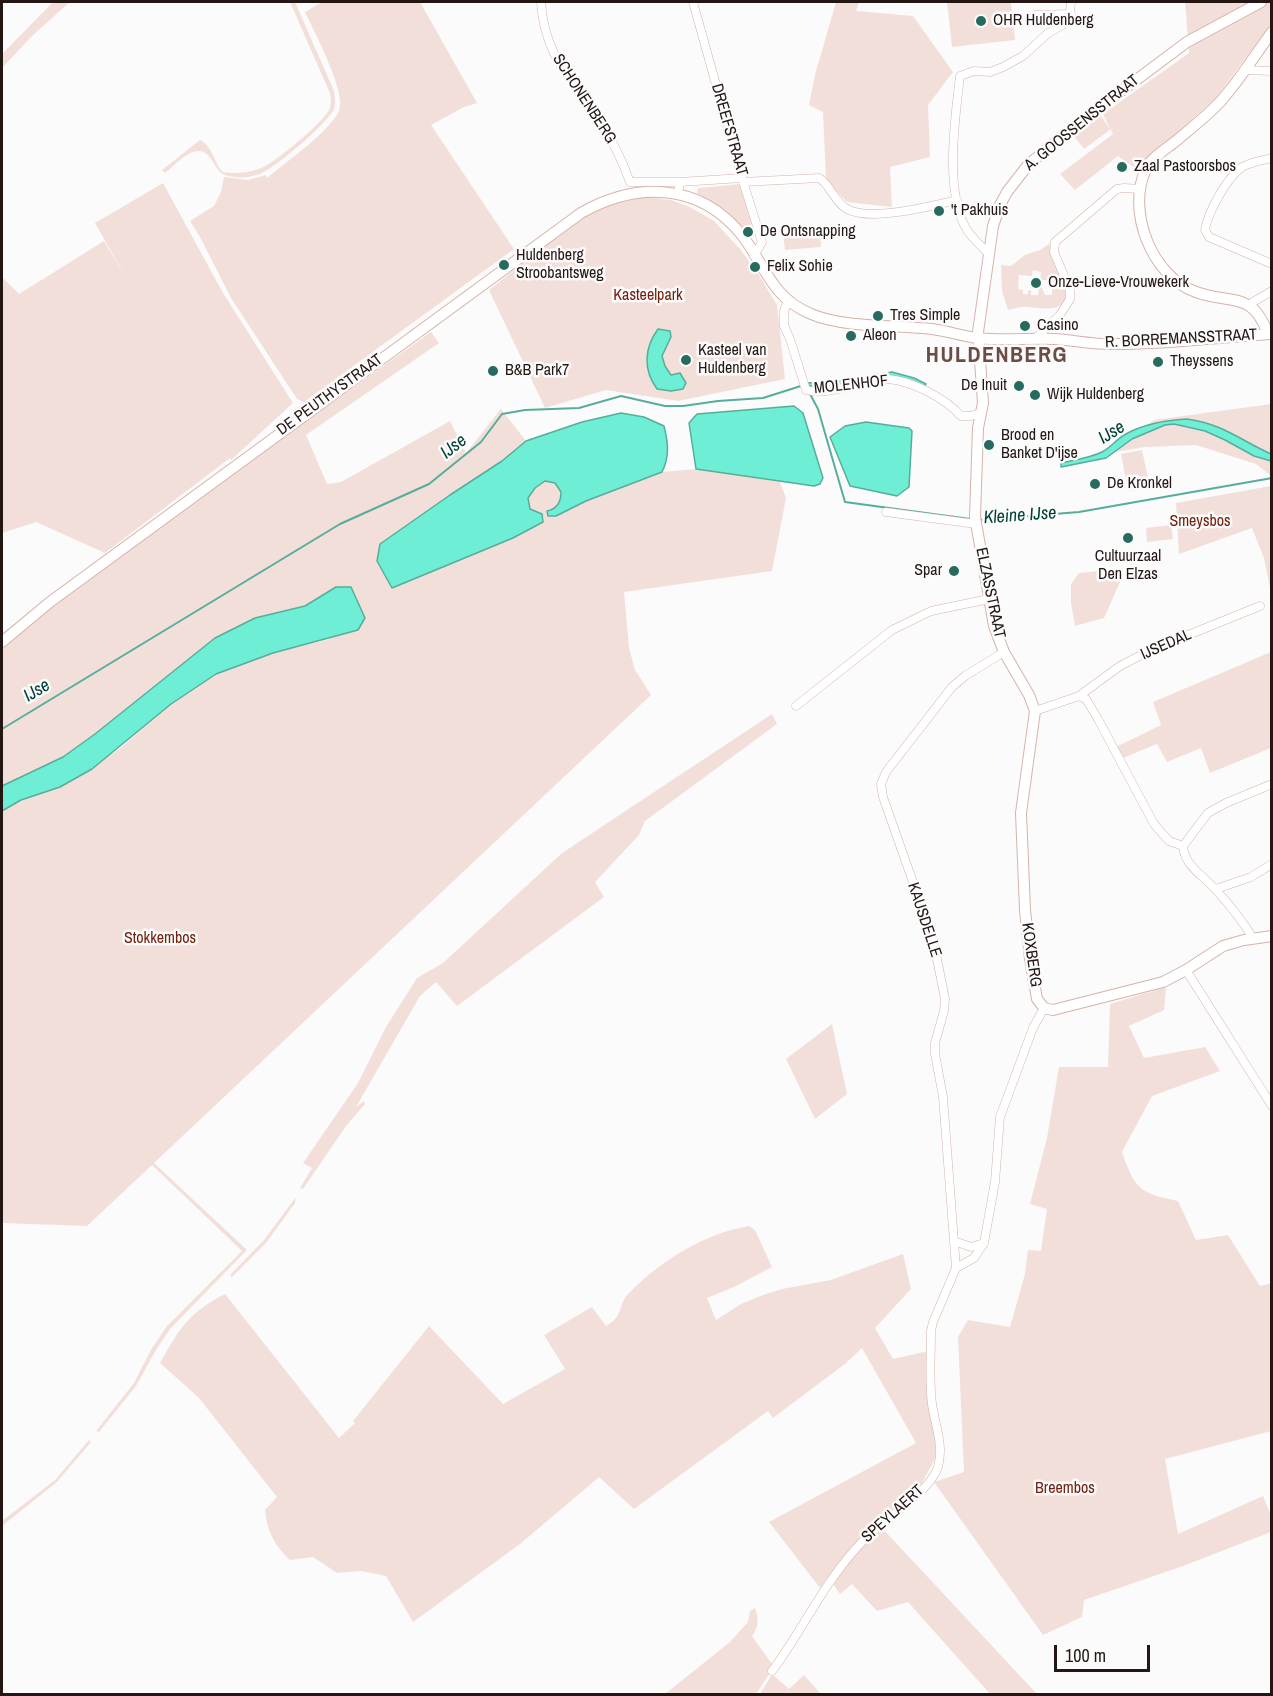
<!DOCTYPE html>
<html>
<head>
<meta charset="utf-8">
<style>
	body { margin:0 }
	#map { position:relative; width:1273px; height:1696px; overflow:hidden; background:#fbfbfb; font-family:"Archivo Narrow",sans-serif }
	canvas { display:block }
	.frame { position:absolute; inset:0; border:3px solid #231613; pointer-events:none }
	.scale { position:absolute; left:1054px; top:1645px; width:96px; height:27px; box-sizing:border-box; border:3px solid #231613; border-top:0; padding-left:8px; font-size:18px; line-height:21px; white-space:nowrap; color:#231613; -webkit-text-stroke:4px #fbfbfb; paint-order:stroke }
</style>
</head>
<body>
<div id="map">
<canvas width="1273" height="1696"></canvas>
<div class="frame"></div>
<div class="scale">100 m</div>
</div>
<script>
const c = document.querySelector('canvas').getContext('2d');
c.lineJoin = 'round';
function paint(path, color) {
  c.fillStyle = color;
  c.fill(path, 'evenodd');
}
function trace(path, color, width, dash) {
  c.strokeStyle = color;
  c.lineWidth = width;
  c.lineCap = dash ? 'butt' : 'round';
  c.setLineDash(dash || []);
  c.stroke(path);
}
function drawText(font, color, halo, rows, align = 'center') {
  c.font = font + ' "Archivo Narrow",sans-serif';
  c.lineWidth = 5;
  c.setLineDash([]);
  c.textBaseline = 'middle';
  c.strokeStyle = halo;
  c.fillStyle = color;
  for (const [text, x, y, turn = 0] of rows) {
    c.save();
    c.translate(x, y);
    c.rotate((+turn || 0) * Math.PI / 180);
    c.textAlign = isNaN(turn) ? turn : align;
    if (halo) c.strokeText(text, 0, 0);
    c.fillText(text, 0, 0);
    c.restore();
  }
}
const green = new Path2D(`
	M53,2H70L32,36L2,68V54Z
	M290,2H295L334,91C335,97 336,104 334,109C327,124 277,166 262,173C251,178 236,179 225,175C214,171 212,151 199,151C188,150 174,166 165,173L162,170L200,140C212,145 214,163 223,172C238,174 252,173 265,166C278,160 324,121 329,110C332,104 331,97 329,91Z
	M322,2H420L477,103L464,107L431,125L514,249L304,402L297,399L231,298L200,237L190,221L214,206L221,192L224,177L248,180L266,175L267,178C285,163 330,131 339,111C347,93 314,31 305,12Z
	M836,2H859L856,11L913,16L953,72L928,105L930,157L890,167L892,207L847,202L826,181L823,112L809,105L815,75Z
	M947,2H1011L1015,40L952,47Z
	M1185,2H1271V24L1215,99L1136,169L1118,156L1075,190L1060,174L1113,134L1111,129L1084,149L1073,135L1101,116L1110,129L1103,114L1189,53Z
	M163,183L223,293L293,403L231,460L230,458L105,553L36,522L2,533V277L19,294L104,241L126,278L95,223Z
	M741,184L752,224L747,227L738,226L722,208L697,193L698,188Z
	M646,197L671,200L690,207L714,221L740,249L759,275L777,305L785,379L678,401L606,390L545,408L489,290C528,260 576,214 623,199C630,197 639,197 646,197Z
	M820,230L821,247L785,250L783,233Z
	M1049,244L1068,291L1067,301C1054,312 1043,308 1028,307C1022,306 1014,309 1008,310L1002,291L1001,265L1011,266L1025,255L1040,250ZM1033,270L1041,272L1040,280H1050L1052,283V286L1050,288L1052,289V295H1045L1042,288H1039L1038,295H1031V291L1028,290V294H1023V290L1018,289L1019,275L1032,276Z
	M431,332L439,343L306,435L327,484L341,482L450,421L466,453L501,409L526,441L502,461L450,495L380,544L392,588L513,538L530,509L528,498L535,488L546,481L555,483L561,492C561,503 557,509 547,511L549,516H556L586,501L662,472L696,469L780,482L786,498L772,571L624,592L629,648L635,670L651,695L154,1163L247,1250L170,1329L156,1350L136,1386L99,1432L96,1431L134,1383L152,1348L167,1326L242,1251L152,1165L87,1226L2,1223V811L21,800L60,787L118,750L171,704L216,674L273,653L330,639L356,600L351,587H336L305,606L255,619L215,638L93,735L63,757L2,786V649L37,618L299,426Z
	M1271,404V476L1256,464L1196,445L1145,447L1109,453L1154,420Z
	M1142,450L1150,487L1128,491L1121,454Z
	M1271,486V593L1264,558L1252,528L1179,554L1176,503Z
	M1171,525L1173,539L1147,542L1146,528Z
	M1099,571L1120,582L1104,618L1075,626L1071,603V584L1079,573Z
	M1271,652V748L1210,773L1201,748L1167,762L1157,744L1123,758L1116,747L1161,725L1153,702Z
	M772,714L777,724L645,821L639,835L595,882L604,897L457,1006L436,982L420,996L356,1107L364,1101L365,1104L346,1126L303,1189L300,1188L312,1168L303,1163L358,1083L386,1027L417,978L443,963L562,853Z
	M1166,987L1164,1010L1129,1026L1144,1058L1205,1047L1220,1071L1152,1096L1122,1152C1135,1189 1139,1193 1178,1201L1196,1240L1228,1235L1260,1286L1272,1283L1271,1431L1165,1459L1178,1534L1263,1496L1271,1516V1532L1183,1566L1084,1600L1082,1617L1043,1635L934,1482L964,1472L958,1337L968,1320L1010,1327L1025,1274L1028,1250L1041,1251L1047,1209L1030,1204L1047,1138L1059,1067H1108L1110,1004Z
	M832,1024L847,1094L815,1119L786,1059Z
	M296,1197L295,1203L266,1243L232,1277L230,1275L264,1240Z
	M749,1226L755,1230L772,1267L734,1287L707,1298L716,1320L741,1304L763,1295L782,1289L831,1280L903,1254L911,1289L875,1328L893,1359L928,1351L927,1387L936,1444L935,1459L921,1485L859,1539L820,1588L769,1522L916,1443L862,1348L845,1364L773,1418L768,1411L634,1509L599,1477L520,1544L413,1622L386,1576L361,1571L337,1573L313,1557L290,1560C274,1545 267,1531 265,1510L277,1497L199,1398L160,1363C180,1328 188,1313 225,1294L339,1438L355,1423L353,1421L429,1326L503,1404L565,1369L544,1335L592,1307L606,1326C625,1315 617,1305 629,1293C662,1260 703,1234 749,1226Z
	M89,1440L91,1442L57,1482L2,1526V1521L55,1480Z
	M882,1528L1037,1694H990L908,1602L877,1611L852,1584L840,1594L831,1581L847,1560Z
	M755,1608C759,1619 759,1626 752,1636L774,1667L756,1694H665L730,1642L748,1622L750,1611Z
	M772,1674L789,1689L804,1675L821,1694H760Z`);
const water = new Path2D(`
	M658,329L670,331L671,337L662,356L665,366L671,375L680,373L686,383L683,389L671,391L657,389C643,370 644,348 658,329Z
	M892,372L914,378L926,384L923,388L873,379L832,386H806L804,383L834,382Z
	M794,406L803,413L823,478L820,484L814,486L696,469L689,423L697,414Z
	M621,413L644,417L664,426C668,442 670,456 662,472L586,501L556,516H548L547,511C557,509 561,503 561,492L555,483L545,481L535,488L528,498L530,509L542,514L543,522L513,538L392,588L377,561L380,544L450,495L502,461L526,441L582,422Z
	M1187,419C1223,424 1240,440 1271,454V461L1254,456L1225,440L1205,431L1174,424L1165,425L1132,439L1106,458L1061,467V463C1074,460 1090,458 1102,452C1110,448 1116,440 1124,435C1143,424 1166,420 1187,419Z
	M866,422L909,428L912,431L909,487L897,496L850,486L830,437L845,426Z
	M336,587H351L365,618L358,630L273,653L216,674L171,704L92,769L60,787L21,800L2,811V786L63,757L95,734L215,638L255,618L305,606Z`);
const stream = new Path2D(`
	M810,394L818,409L845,502L970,519
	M979,520L1079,512L1272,478
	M2,729L340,524L429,484L481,442L502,414L525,410L579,408L621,396L665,406H683L718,401L763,398L804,385`);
const street = new Path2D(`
	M541,2C544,58 576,84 604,128C615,145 623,163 630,182H680
	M693,2L742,178L762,242L754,256
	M1035,15L1071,14
	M1244,70L1272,71
	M1272,158C1263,160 1252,162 1244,166C1228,175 1208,212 1205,230L1209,237L1272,264
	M743,182L819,178C831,185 834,202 847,209C870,222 931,206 957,200
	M678,194L680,182L742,178
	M989,254C982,247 973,239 967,230C944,192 955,119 960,76L974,71L990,72L1003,67L1023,56L1047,34L1069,21L1071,2
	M788,301L784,311V326L790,339L806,390C820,394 838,389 852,386C863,383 876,379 888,379C912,381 945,398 961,416H971L980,413
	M1251,305L1253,302L1272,291
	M1036,338L1060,315L1070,299V290L1054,252L1055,242L1117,189L1124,188L1141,189
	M886,512L976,524
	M1079,696L1086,699L1098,719L1154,824L1169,841L1183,846
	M796,706L892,630L931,611L989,599
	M1035,711L1079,696L1120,666L1151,650L1260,606
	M1183,846C1185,867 1203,875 1216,890C1229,904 1243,922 1253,938
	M1183,846L1208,813L1226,803L1272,784
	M1216,889L1251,877L1272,864
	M1186,970L1272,1106
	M984,1243L995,1182L1000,1117L1033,1028L1044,1008
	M956,1268L943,1097L935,1054V1043L944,1011L945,999L933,939L883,797L881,784L886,772L952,687L965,676L1004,652
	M772,1671C804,1628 826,1578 864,1540C882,1521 931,1491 938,1467C944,1445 935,1425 932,1404C929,1380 931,1355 931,1331L933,1322L956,1268L974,1258L984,1243L971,1247L954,1241`);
const secondary = new Path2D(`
	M1261,2L1187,42L1072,128L1028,165L1007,192L1000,205L993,226L978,332L983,403L978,428L975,517L994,626L1004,652L1029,695L1035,711L1021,813L1025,910L1030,959L1037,999L1044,1008L1053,1010L1163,982L1186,970L1223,946L1244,940L1272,936
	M1268,334C1252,290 1232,305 1196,292C1152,277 1126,211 1146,169C1151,158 1166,149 1176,141C1190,129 1207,116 1220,102C1239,81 1255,55 1272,32
	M2,642L50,602L581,213C636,182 698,182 741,234C765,264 770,297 811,314C844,328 896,325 932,329C947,331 962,336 977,338C1002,341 1028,338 1054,339C1072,340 1090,344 1108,344C1162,345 1217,337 1272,334`);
const markers = [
	[981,21,6,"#266b5e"],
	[1122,167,6,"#266b5e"],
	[939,211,6,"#266b5e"],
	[748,232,6,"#266b5e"],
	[504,265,6,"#266b5e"],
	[755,267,6,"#266b5e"],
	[1036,283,6,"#266b5e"],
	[878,316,6,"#266b5e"],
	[1025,326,6,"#266b5e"],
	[851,336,6,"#266b5e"],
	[686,360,6,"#266b5e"],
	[1158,362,6,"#266b5e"],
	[493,371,6,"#266b5e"],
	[1019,386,6,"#266b5e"],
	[1035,395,6,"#266b5e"],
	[989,445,6,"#266b5e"],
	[1095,484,6,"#266b5e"],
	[1128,538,6,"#266b5e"],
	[954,571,6,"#266b5e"]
];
const poiNames = [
	["OHR Huldenberg",993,21],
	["Zaal Pastoorsbos",1134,167],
	["'t Pakhuis",951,211],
	["De Ontsnapping",760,232],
	["Huldenberg",516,256],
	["Stroobantsweg",516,274],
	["Felix Sohie",767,267],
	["Onze-Lieve-Vrouwekerk",1048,283],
	["Tres Simple",890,316],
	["Casino",1037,326],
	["Aleon",863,336],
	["Kasteel van",698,351],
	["Huldenberg",698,369],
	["Theyssens",1170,362],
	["B&B Park7",505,371],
	["De Inuit",1007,386,"right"],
	["Wijk Huldenberg",1047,395],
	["Brood en",1001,436],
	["Banket D'ijse",1001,454],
	["De Kronkel",1107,484],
	["Cultuurzaal",1128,557,"center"],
	["Den Elzas",1128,575,"center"],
	["Spar",942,571,"right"]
];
const streetNames = [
	["SCHONENBERG",584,99,57],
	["A. GOOSSENSSTRAAT",1082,123,-39],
	["DREEFSTRAAT",729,130,74],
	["R. BORREMANSSTRAAT",1181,339,-3],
	["MOLENHOF",851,385,-6],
	["DE PEUTHYSTRAAT",330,395,-36],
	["ELZASSTRAAT",990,593,78],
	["IJSEDAL",1166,645,-24],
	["KAUSDELLE",924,920,72],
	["KOXBERG",1031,955,82],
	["SPEYLAERT",893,1514,-42]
];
const parkNames = [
	["Kasteelpark",648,296],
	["Smeysbos",1200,522],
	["Stokkembos",160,939],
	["Breembos",1065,1489]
];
const waterNames = [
	["IJse",1112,433,-32],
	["IJse",454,447,-38],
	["Kleine IJse",1020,516,-4],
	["IJse",37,691,-31]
];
const districtNames = [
	["HULDENBERG",997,356]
];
paint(green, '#f3dfda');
paint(water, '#6deed5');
trace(water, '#57ad9b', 1.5);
trace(stream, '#57ad9b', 2);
trace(street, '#d6b2a9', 9);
trace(secondary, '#d6b2a9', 12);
trace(street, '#fff', 8);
trace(secondary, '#fff', 10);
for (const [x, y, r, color] of markers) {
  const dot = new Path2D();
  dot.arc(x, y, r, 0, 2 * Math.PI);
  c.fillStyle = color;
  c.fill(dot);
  trace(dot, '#fbfbfb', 2);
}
drawText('16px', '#231613', '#fbfbfb', poiNames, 'left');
drawText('16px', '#231613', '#fbfbfb', streetNames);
drawText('16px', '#75210e', '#fbfbfb', parkNames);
drawText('italic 18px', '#014036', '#fbfbfb', waterNames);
c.letterSpacing = '1.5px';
drawText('bold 22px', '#6c4d46', '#fbfbfb', districtNames);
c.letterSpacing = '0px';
</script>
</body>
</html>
